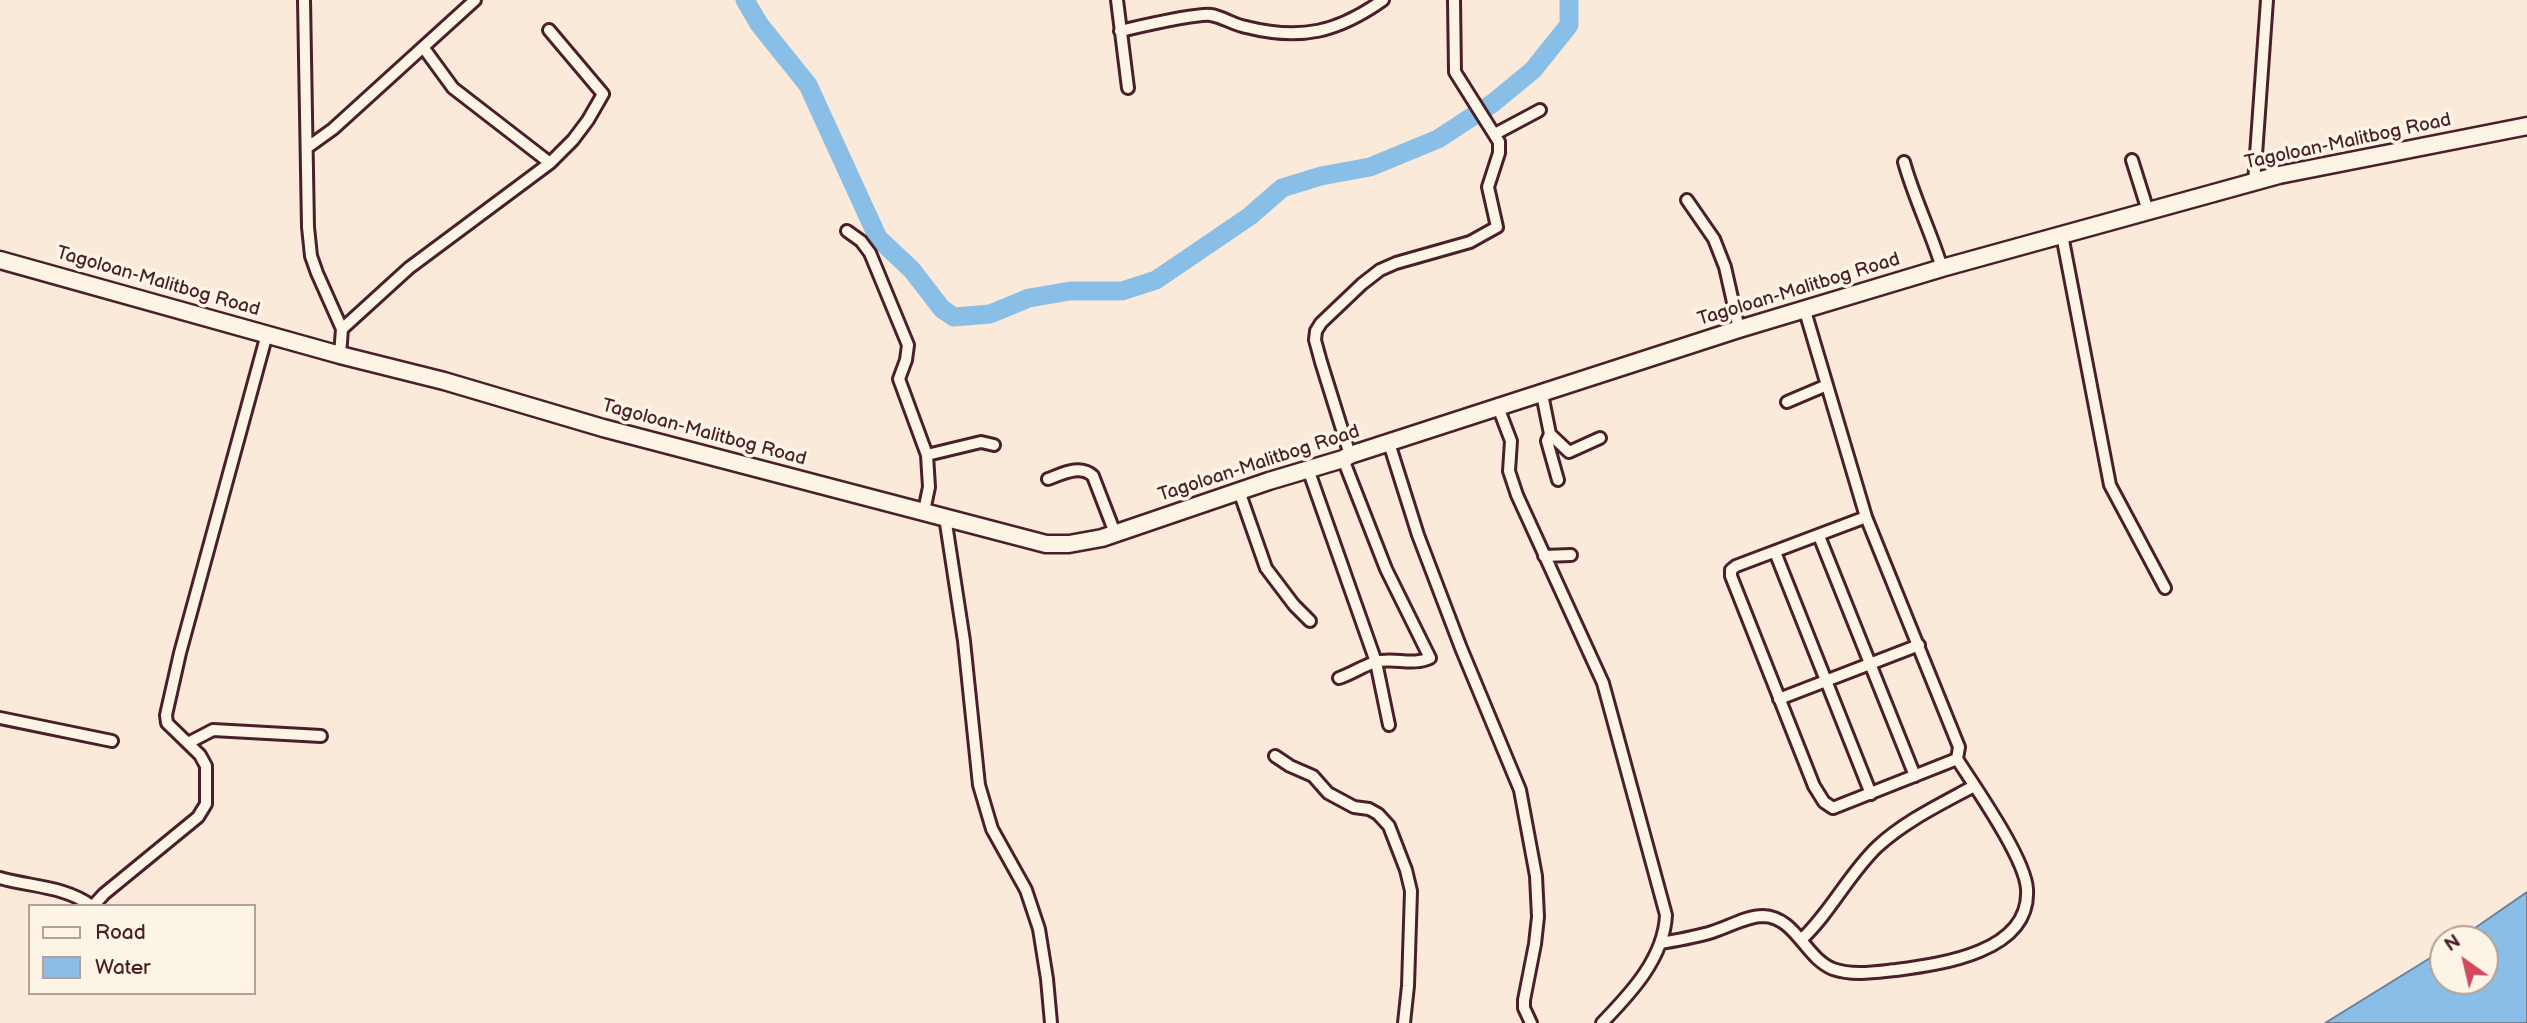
<!DOCTYPE html>
<html>
<head>
<meta charset="utf-8">
<style>
	body { margin:0 }
	#map { position:relative; width:2527px; height:1023px; overflow:hidden; background:#fbead9; font-family:"Balsamiq Sans",sans-serif }
	canvas { display:block }
	.legend { position:absolute; left:28px; top:904px; width:228px; height:91px; box-sizing:border-box; background:#fcf5e5; border:2px solid #b59f9b; margin:0; padding:9px 12px; list-style:none; font-size:21px; color:#4a1f2b }
	.legend li { display:flex; align-items:center; gap:14px; height:35px }
	.legend b { width:35px; border:2px solid #b59f9b }
	.north { position:absolute; left:2429px; top:925px; width:70px; height:70px; box-sizing:border-box; background:#fcf5e5; border:2px solid #b59f9b; border-radius:50%; rotate:326deg; font-size:19px; font-weight:700; line-height:28px; text-align:center; color:#4a1f2b }
	.north::after { content:''; display:block; margin:auto; width:24px; height:32px; background:#d1495b; clip-path:polygon(50% 0,100% 100%,50% 72%,0 100%) }
</style>
</head>
<body>
<div id="map">
<canvas width="2527" height="1023"></canvas>
<ul class="legend">
<li><b style="height:9px;background:#fcf5e5"></b>Road</li>
<li><b style="height:19px;background:#89bfe7"></b>Water</li>
</ul>
<div class="north">N</div>
</div>
<script>
const c = document.querySelector('canvas').getContext('2d');
c.lineJoin = 'round';
function paint(path, color) {
  c.fillStyle = color;
  c.fill(path, 'evenodd');
}
function trace(path, color, width, dash) {
  c.strokeStyle = color;
  c.lineWidth = width;
  c.lineCap = dash ? 'butt' : 'round';
  c.setLineDash(dash || []);
  c.stroke(path);
}
function drawText(font, color, halo, rows, align = 'center') {
  c.font = font + ' "Balsamiq Sans",sans-serif';
  c.lineWidth = 7;
  c.setLineDash([]);
  c.textBaseline = 'middle';
  c.strokeStyle = halo;
  c.fillStyle = color;
  for (const [text, x, y, turn = 0] of rows) {
    c.save();
    c.translate(x, y);
    c.rotate((+turn || 0) * Math.PI / 180);
    c.textAlign = isNaN(turn) ? turn : align;
    if (halo) c.strokeText(text, 0, 0);
    c.fillText(text, 0, 0);
    c.restore();
  }
}
const water = new Path2D(`
	M2527,892V1023H2325L2443,950V981H2485V939H2459Z`);
const river = new Path2D(`
	M745,0L759,24L808,85L878,238L912,270L942,309L954,317L990,314L1029,298L1070,291H1122L1156,280L1250,216L1282,188L1321,176L1370,167L1438,139L1493,103L1533,70L1569,25V0`);
const street = new Path2D(`
	M304,0L308,227L311,256L317,273L342,329L340,355
	M1117,0L1128,88
	M1120,31C1138,27 1196,13 1211,15C1223,17 1234,25 1246,27C1301,41 1338,32 1383,0
	M423,47L453,88L550,163
	M1495,134L1540,110
	M308,147L333,129L475,0
	M2132,160L2148,211
	M1904,162C1914,198 1931,232 1942,268
	M2254,183L2267,0
	M1687,200L1714,239L1725,267L1739,329
	M847,231L861,241L870,253L908,345L906,360L899,379L927,455L929,487L924,511
	M2062,235L2110,485L2165,588
	M342,329L409,268L550,163L573,140L588,120L603,94L549,30
	M1542,394L1550,434L1569,452L1600,438
	M1787,402L1827,385
	M1498,407L1511,441L1509,471L1517,495L1603,683L1666,915C1664,958 1631,993 1602,1023
	M1550,434L1547,441L1558,480
	M1389,443L1418,535L1461,648L1520,790L1536,876L1538,917L1535,944L1524,1000V1008L1531,1023
	M927,455L981,442L994,445
	M1350,455L1321,362L1315,340L1316,331L1321,323L1362,284L1380,270L1396,263L1470,242L1497,227L1488,187L1499,153V142L1455,72L1454,0
	M1308,469L1376,662L1389,725
	M1048,479C1062,474 1080,464 1093,476L1115,533
	M1239,491L1266,568L1294,605L1310,621
	M945,517L964,641L979,785L992,829L1026,890L1039,929L1047,979L1051,1023
	M1866,517L1736,566L1731,570V576L1814,786L1824,802L1833,808L1957,759
	M1819,536L1915,776
	M1775,552L1871,794
	M1544,556L1571,555
	M1339,678C1351,674 1363,666 1375,662C1393,657 1413,666 1430,658L1386,569L1343,459
	M1779,699L1919,645
	M0,718L112,741
	M188,743L213,730L321,736
	M1275,756L1290,766L1313,776L1328,793L1354,807L1369,809L1378,814L1389,826L1406,870L1411,891L1408,986L1404,1023
	M0,878C32,887 64,886 92,906
	M93,906L104,894L198,817L206,804V766L200,755L167,723L166,715L180,653L267,334
	M1801,940C1831,912 1848,875 1877,847C1905,821 1941,804 1974,786
	M1661,943C1678,940 1696,937 1712,932C1729,927 1746,916 1763,916C1796,917 1805,958 1833,969C1853,976 1876,972 1896,970C1942,964 2031,952 2027,889C2025,858 1975,787 1957,759L1959,747L1866,517L1805,311`);
const secondary = new Path2D(`
	M0,260L340,355L444,381L603,428L1046,544H1069L1102,538L1269,481L1343,459L1350,455L1739,329L1942,268L2279,175L2527,126`);
const streetNames = [
	["Tagoloan-Malitbog Road",2348,142,-12],
	["Tagoloan-Malitbog Road",158,282,16],
	["Tagoloan-Malitbog Road",1799,290,-17],
	["Tagoloan-Malitbog Road",704,433,15],
	["Tagoloan-Malitbog Road",1259,464,-18]
];
paint(water, '#89bfe7');
trace(water, '#707f9c', 2);
trace(river, '#89bfe7', 19);
trace(street, '#4a1f2b', 16);
trace(secondary, '#4a1f2b', 21);
trace(street, '#fcf5e5', 10);
trace(secondary, '#fcf5e5', 16);
drawText('19px', '#4a1f2b', '#fcf5e5', streetNames);
</script>
</body>
</html>
